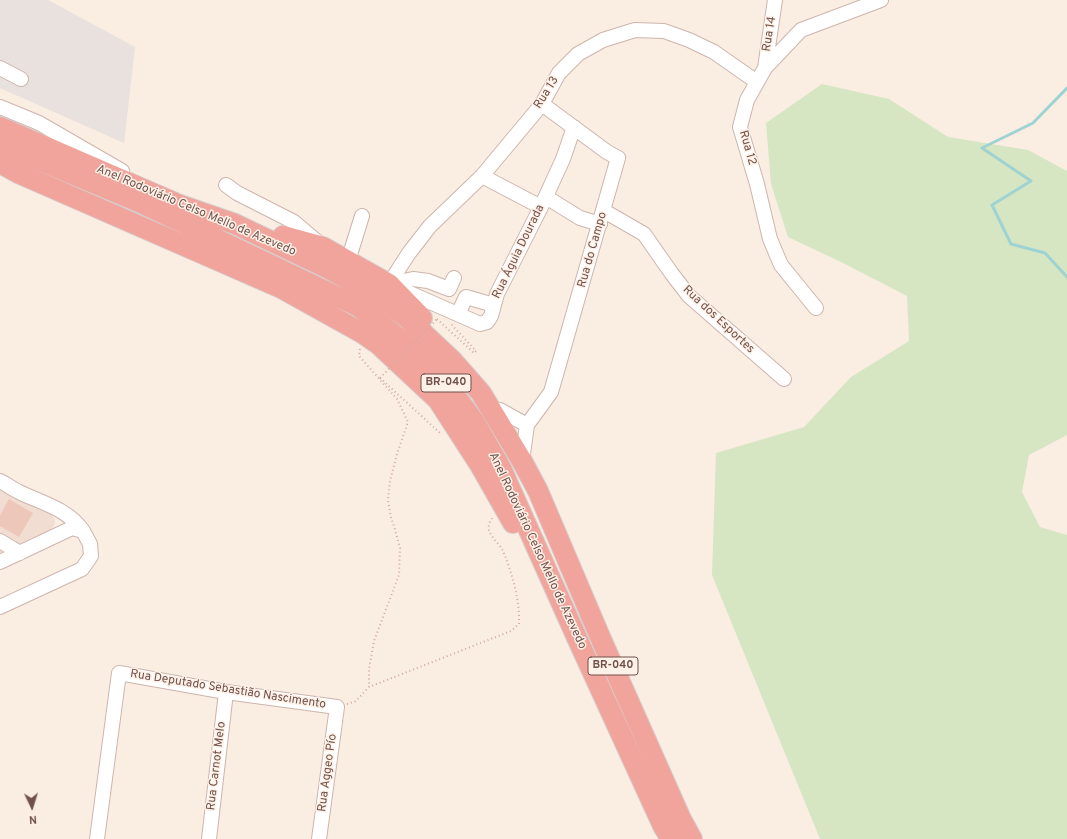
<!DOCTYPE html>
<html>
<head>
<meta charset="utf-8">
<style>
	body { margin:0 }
	#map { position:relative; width:1067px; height:839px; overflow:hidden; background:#faede2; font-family:Overpass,sans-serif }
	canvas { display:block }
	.north { position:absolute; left:12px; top:787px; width:40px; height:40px; -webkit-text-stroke:3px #fef1e7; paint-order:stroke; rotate:176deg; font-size:11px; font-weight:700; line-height:16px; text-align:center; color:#70514a }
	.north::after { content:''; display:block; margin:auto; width:14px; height:18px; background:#70514a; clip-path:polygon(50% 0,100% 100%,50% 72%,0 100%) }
</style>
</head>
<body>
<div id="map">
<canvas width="1067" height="839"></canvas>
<div class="north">N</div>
</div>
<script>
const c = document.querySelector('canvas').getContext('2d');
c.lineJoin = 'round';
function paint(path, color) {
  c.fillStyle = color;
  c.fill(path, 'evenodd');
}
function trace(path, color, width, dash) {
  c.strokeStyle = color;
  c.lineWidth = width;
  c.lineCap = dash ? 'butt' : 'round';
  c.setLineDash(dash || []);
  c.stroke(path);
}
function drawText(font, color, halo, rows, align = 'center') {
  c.font = font + ' Overpass,sans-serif';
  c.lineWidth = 3;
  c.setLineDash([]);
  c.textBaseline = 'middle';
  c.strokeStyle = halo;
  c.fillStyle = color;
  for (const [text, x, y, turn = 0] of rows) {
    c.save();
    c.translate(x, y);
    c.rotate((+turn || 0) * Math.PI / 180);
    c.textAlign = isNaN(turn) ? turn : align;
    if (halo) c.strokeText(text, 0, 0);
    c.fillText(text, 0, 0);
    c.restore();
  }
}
const residential = new Path2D(`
	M0,486L52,515L55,521L54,526L50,531L0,553Z`);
const industrial = new Path2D(`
	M0,0H48L135,47L124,143L0,88Z`);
const green = new Path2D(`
	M822,84L889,99L948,137L1028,150L1067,171V435L1029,455L1022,492L1040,527L1067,535V839H820L712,575L716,453L804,427L851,377L909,341L907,296L843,263L788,237L771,184L766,123Z`);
const stream = new Path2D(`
	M1067,88L1033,123L982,148L1031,181L992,205L1011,244L1045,253L1067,277`);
const building = new Path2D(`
	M9,499L33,513L19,537L0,526V515Z`);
const path = new Path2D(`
	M437,319L474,353L476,351L451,324
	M360,349L359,356L397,399L408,422L397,454L390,481L388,500L391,518L394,526L400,548L399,575L374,641L369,669V687
	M380,378L440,433H441
	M347,704L356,701L369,687L511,631L519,624C520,600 512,573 503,551C500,544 491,538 489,530C488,525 490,520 494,516`);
const minor = new Path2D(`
	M0,68L21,79
	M765,68L775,0
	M0,107L39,123L122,171
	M482,176L541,207
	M226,185L237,193L294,222L320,244
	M546,197L580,218L600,224
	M604,211L644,234L672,274L689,296L784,379
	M348,261L362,216
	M389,284L409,253L430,226L482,176L542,104L559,73L578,54L603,40L635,30L664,31L689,40L714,52L757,82
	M389,284L413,279L428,281L449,289L454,278
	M396,287L480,324L487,322L491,316L497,294L541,207L563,159L574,127
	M816,308L781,265L770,239L757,184L740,127L747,100L765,68L801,30L881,0
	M458,314L466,297L494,305
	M500,410L527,425
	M522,461L527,425L551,392L618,158L607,152L542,104
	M0,481C6,484 13,489 19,492C42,503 68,509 83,531
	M0,541L20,553
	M0,562L72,528L83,531L90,544L91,556L82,569L0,607
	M97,839L119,673L226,692L337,707L319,839
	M209,839L226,692`);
const highway = new Path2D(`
	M0,127L180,205L235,224L327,268L367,290L406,317L452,360L481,393L522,461L538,491L601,639L681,819L692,839
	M0,144L139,202L359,307L403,341L442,378L474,421L501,468L577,638L663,826L671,839
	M0,163L18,173L281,288L362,333L378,344L438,400L480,465L513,523
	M283,236L323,247L389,284L422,318`);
const pathBridge = new Path2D(`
	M380,378L437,319`);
const shields = [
	[446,383,50],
	[613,666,50]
];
const shieldNames = [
	["BR-040",446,383],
	["BR-040",613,666]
];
const streetNames = [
	["Rua 14",770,34,-81],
	["Rua 13",547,93,-58],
	["Rua 12",747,148,74],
	["Anel Rodoviário Celso Mello de Azevedo",196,211,23],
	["Rua do Campo",593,250,-74],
	["Rua Águia Dourada",519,252,-64],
	["Rua dos Esportes",718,320,43],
	["Anel Rodoviário Celso Mello de Azevedo",537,551,65],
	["Rua Deputado Sebastião Nascimento",228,690,9],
	["Rua Carnot Melo",217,766,-83],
	["Rua Aggeo Pío",328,773,-82]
];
paint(residential, '#f1ddd1');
paint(industrial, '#e9e1dd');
paint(green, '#d7e6c2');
trace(stream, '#9fd3d3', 3);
paint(building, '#eec7bb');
trace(minor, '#cdb5ac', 16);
trace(highway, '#d7cecc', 22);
trace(path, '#d2aa9f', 2, [1, 3]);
trace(minor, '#fff', 14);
trace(highway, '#f1a49c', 20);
trace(pathBridge, '#d2aa9f', 2, [1, 3]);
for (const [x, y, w] of shields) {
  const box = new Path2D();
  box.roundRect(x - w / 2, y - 9, w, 18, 3);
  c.fillStyle = '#fef1e7';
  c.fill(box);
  trace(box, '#70514a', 1);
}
drawText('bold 11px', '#70514a', null, shieldNames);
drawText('12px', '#70514a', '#fef1e7', streetNames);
</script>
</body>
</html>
